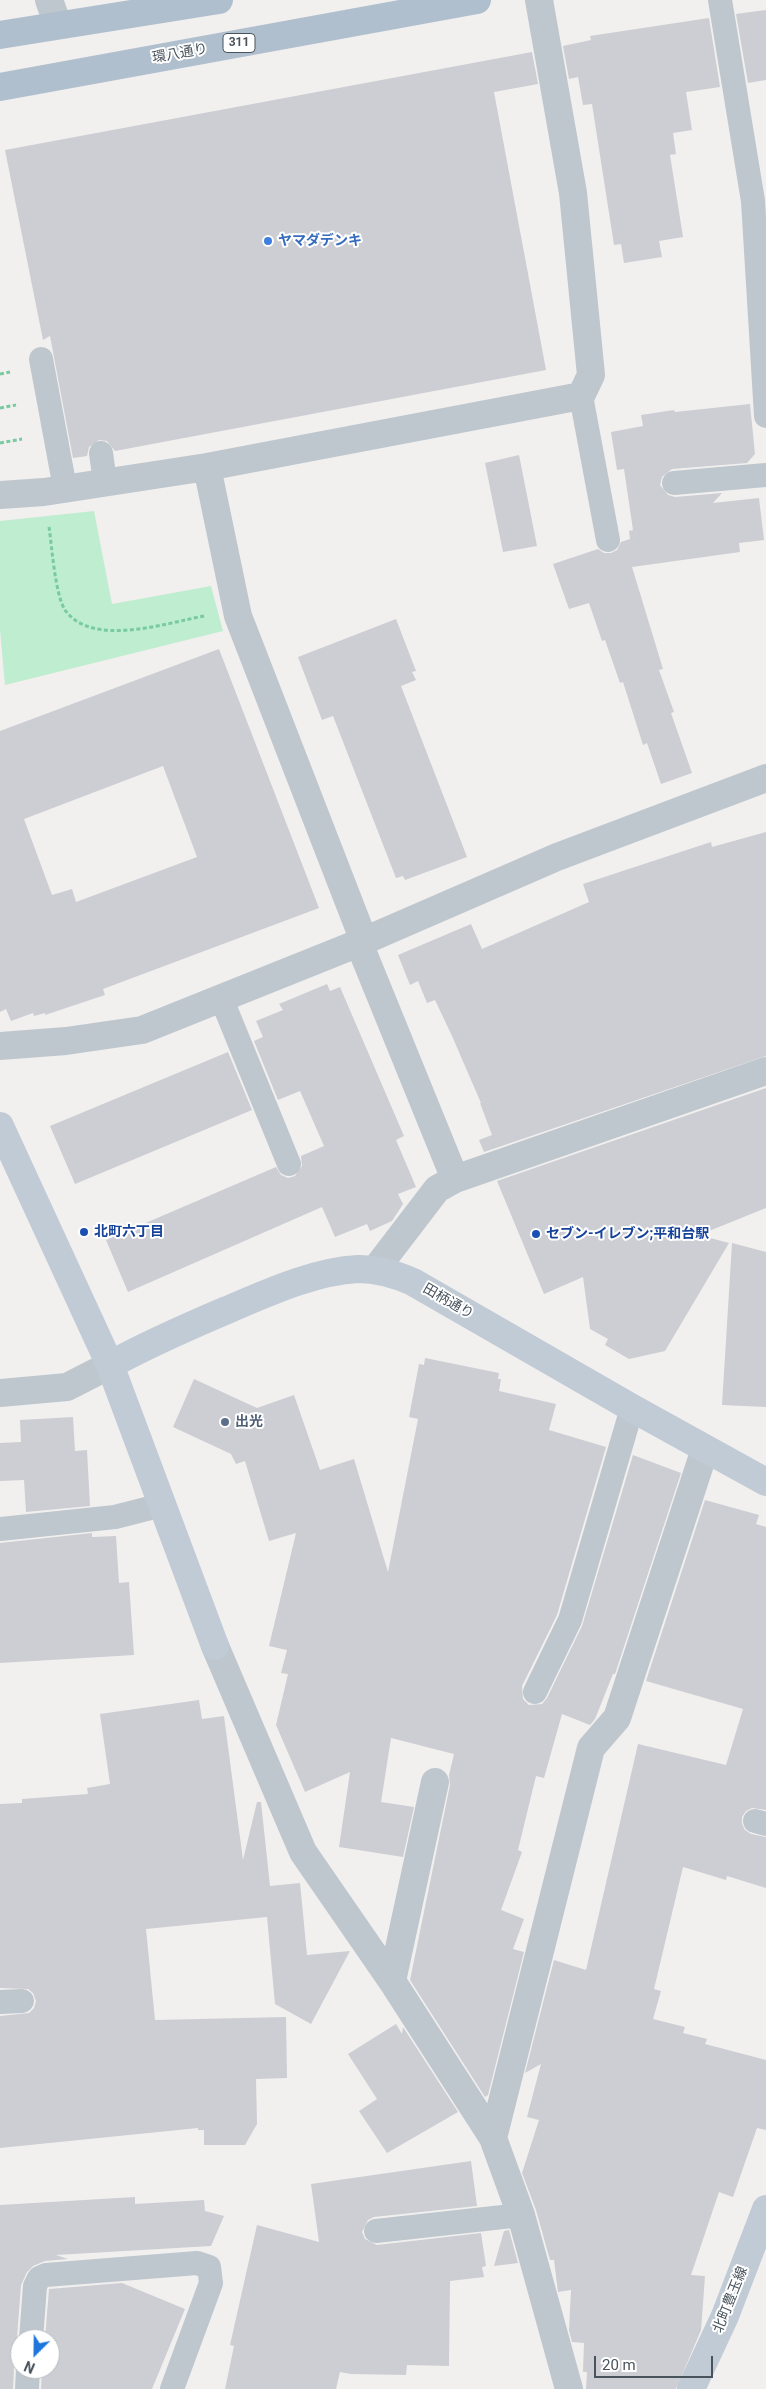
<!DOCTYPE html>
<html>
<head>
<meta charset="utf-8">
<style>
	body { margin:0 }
	#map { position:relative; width:766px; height:2389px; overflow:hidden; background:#f2efef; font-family:Roboto,sans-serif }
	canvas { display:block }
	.north { position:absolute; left:10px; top:2329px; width:50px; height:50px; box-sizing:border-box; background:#fff; border:1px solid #b6babe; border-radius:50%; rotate:203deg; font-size:14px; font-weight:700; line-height:20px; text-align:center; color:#48535c }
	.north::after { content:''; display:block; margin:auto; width:18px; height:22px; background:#2077db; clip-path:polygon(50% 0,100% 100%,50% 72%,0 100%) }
	.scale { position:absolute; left:594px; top:2356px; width:119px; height:22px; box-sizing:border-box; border:2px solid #48535c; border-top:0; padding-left:6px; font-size:15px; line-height:18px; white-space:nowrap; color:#48535c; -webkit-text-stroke:4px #fff; paint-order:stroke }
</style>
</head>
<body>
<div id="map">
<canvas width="766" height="2389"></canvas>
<div class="north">N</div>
<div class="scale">20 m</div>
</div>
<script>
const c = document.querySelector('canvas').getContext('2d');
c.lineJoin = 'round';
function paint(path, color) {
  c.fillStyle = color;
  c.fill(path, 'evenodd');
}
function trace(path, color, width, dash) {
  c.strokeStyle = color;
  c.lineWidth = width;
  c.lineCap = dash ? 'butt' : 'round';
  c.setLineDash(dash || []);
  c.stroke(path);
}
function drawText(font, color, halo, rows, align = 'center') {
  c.font = font + ' Roboto,"Noto Sans JP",sans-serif';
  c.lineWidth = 4;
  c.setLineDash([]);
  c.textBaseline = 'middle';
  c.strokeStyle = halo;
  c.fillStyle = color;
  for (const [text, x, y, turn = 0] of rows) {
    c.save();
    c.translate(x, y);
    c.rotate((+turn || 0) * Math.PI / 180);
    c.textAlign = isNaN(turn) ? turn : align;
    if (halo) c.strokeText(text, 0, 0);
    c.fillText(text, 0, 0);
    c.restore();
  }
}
const green = new Path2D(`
	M94,511L112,604L211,586L223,631L5,685L0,630V521Z`);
const building = new Path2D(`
	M766,10V80L748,83L736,14Z
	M709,18L720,87L686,92L692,130L673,133L676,154L670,155L683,237L659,241L662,257L624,263L621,244L614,245L592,104L583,105L578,77L569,79L563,46L591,40L590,36Z
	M532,52L538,84L494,92L546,370L115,451L107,441L99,440L89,447L87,456L73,458L50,336L43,340L5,150Z
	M750,404L755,454L747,463L672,469L662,477L660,485L668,495L675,497L722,493L713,503L759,498L764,540L739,543L740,552L632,567L663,669L659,670L674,712L671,713L692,773L661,784L647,743L643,745L623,682L620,683L605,640L602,641L589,603L569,609L553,564L598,549L604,553H611L617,550L621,542L630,539L629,531L633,530L624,469L617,470L611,432L643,426L641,415L674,410L675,412Z
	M519,455L537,546L503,552L485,463Z
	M396,619L416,671L412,672L416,680L401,686L467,857L405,880L403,876L396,878L333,716L322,720L298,657Z
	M219,649L319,908L103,989L105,995L45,1015V1013L34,1016L33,1013L11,1021L6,1009L0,1012V731ZM163,766L197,857L76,902L72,889L52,895L24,819Z
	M766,832V1056L484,1152L479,1140L492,1135L480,1103H481L452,1036L435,1000L427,1003L418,981L410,985L398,955L471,924L482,949L589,902L583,884L711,842L712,847Z
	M327,984L330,991L340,987L404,1136L396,1140L416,1187L398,1194L403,1204L392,1221L370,1231L367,1224L335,1237L322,1207L128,1292L106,1240L276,1167L281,1175L288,1178L295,1176L302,1166L301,1156L324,1146L300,1091L278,1100L254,1041L263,1037L256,1021L283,1010L279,1004Z
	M228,1052L252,1110L75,1184L50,1126Z
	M766,1088V1208L699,1235L729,1243L665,1351L629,1359L605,1345L608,1339L590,1329L583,1277L544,1294L497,1181Z
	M732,1243L766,1252V1407L722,1405Z
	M425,1358L499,1373L498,1379H501L499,1391L556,1404L549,1430L606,1447L557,1615L522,1686L523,1699L529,1705L542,1704L547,1698L582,1626L633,1455L681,1473L615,1674H613L595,1719L590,1725L562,1714L544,1778L536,1776L518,1850L522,1852L501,1910L524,1919L513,1949L524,1952L488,2095L485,2097L410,1980L450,1785L449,1775L454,1754L391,1738L381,1802L414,1807L403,1857L339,1847L350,1772L305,1792L276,1725L288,1674L281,1673L287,1650L269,1646L296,1533L269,1541L245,1461L236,1464L231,1454L173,1427L194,1379L257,1408L294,1395L320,1470L354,1459L388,1572L418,1419L409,1417L419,1364L424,1365Z
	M73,1417L75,1451L87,1450L90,1506L26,1512L24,1480L0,1481V1443L21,1442L20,1420Z
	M705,1500L759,1515L756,1524L766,1527V1810L752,1808L746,1811L742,1817V1824L745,1830L751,1834L766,1837V1888L727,1876L726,1880L683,1867L654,1989L661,1991L653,2019L685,2027L683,2033L707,2039L705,2044L766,2060V2130L757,2128L733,2197L719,2192L691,2275L705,2276L701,2330L676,2389H586L587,2372H583L584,2343L572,2342L569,2330L571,2290L558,2292L554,2260H550L536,2210L522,2173L539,2120L527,2117L541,2064L525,2073L554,1960L586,1970L638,1744L726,1765L743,1709L646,1681Z
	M92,1533V1537L116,1536L119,1583L129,1582L134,1655L0,1663V1543Z
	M199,1700L202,1719L224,1716L243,1860L257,1802H261L270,1886L300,1883L307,1955L350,1951L311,2024L275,2004L267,1917L146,1929L155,2020L286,2017L287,2078L256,2079L257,2124L245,2145H204V2130H198V2128L0,2148V2016L29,2013L34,2008L36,2001L33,1993L28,1989L0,1988V1804L22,1803V1799L88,1794L87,1788L110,1784L100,1714Z
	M396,2024L402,2034L403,2027L458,2112L387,2153L359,2111L377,2099L348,2054Z
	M471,2161L477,2206L374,2217L368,2220L362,2232L365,2239L377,2245L481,2233L486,2266L482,2267L484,2277L450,2281L449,2366L407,2365L406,2375L351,2374L340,2372L336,2389H225L234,2346L230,2345L257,2225L319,2242L311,2184Z
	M135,2197V2204L204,2200L205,2211L224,2216L211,2246L56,2255L68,2259L45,2261L33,2266L27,2272L21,2285L17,2338L20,2358L14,2368L13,2389H0V2205Z
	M509,2230L518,2263L494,2266L504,2231Z
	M122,2283L185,2309L152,2389H41L42,2369H50V2339H45L49,2289Z`);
const path = new Path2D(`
	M0,374L10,372
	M0,408L16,405
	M0,443L22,439
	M49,527C52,547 55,594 65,610C92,648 166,623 204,616`);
const lane = new Path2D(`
	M720,0L753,201L766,416
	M41,359L65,488
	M581,396L608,540
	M101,453L105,482
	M674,483L766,475
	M222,1000L289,1164
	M0,1529L115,1517L162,1505
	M535,1692L570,1620L632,1408
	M755,1821L766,1824
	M0,2002L22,2001
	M376,2231L521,2215
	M31,2339L35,2286L39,2278L46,2275L197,2263L209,2267L211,2283L172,2389
	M27,2389L28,2369`);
const street = new Path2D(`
	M49,0L58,25
	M207,467L238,616L364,941
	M0,495L44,492L207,467L581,396L591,375L573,193L539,0
	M359,943L455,1179
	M0,1046L66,1041L142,1030L359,943L557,857L766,778
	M375,1270L437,1189L455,1179L766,1071
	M0,1393L67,1387L110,1365
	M215,1646L303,1852L392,1981L493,2138L521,2215L569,2389
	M392,1981L435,1782
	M493,2138L591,1748L617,1718L705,1449`);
const secondary = new Path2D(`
	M0,1126L110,1365L215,1646
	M110,1365C148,1344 187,1327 227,1310C267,1293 315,1271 358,1269C378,1269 395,1274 413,1282L632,1408L766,1482
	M691,2389L725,2316L766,2209`);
const primary = new Path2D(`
	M0,35L219,0
	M0,87L477,0`);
const markers = [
	[268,241,5,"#3f7fe0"],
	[84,1232,5,"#1a4fb4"],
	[536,1234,5,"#1a4fb4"],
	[225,1422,5,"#5c6f8a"]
];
const shields = [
	[239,43,32]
];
const shieldNames = [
	["311",239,43]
];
const streetNames = [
	["環八通り",180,54,-10],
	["田柄通り",448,1302,30],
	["北町豊玉線",731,2300,-68]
];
const shopNames = [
	["ヤマダデンキ",278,241]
];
const transitNames = [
	["北町六丁目",94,1232],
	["セブン-イレブン;平和台駅",546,1234]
];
const serviceNames = [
	["出光",235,1422]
];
paint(green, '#bfedd0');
paint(building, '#ccced3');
trace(path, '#78caa0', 3, [4, 2.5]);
trace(lane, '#bec7cd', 24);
trace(street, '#bec7cd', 28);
trace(secondary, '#c0cbd5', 28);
trace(primary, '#b0bfcd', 28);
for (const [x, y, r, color] of markers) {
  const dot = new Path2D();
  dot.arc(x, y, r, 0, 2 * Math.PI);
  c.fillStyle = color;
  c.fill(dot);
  trace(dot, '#fff', 2);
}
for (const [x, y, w] of shields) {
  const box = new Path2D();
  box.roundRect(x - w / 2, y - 9.5, w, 19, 4);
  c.fillStyle = '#fff';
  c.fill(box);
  trace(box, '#48535c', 1);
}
drawText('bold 12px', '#48535c', null, shieldNames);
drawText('14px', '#48535c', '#fff', streetNames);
drawText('bold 14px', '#366cbe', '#fff', shopNames, 'left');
drawText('bold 14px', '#164399', '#fff', transitNames, 'left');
drawText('bold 14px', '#4e5e75', '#fff', serviceNames, 'left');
</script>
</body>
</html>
